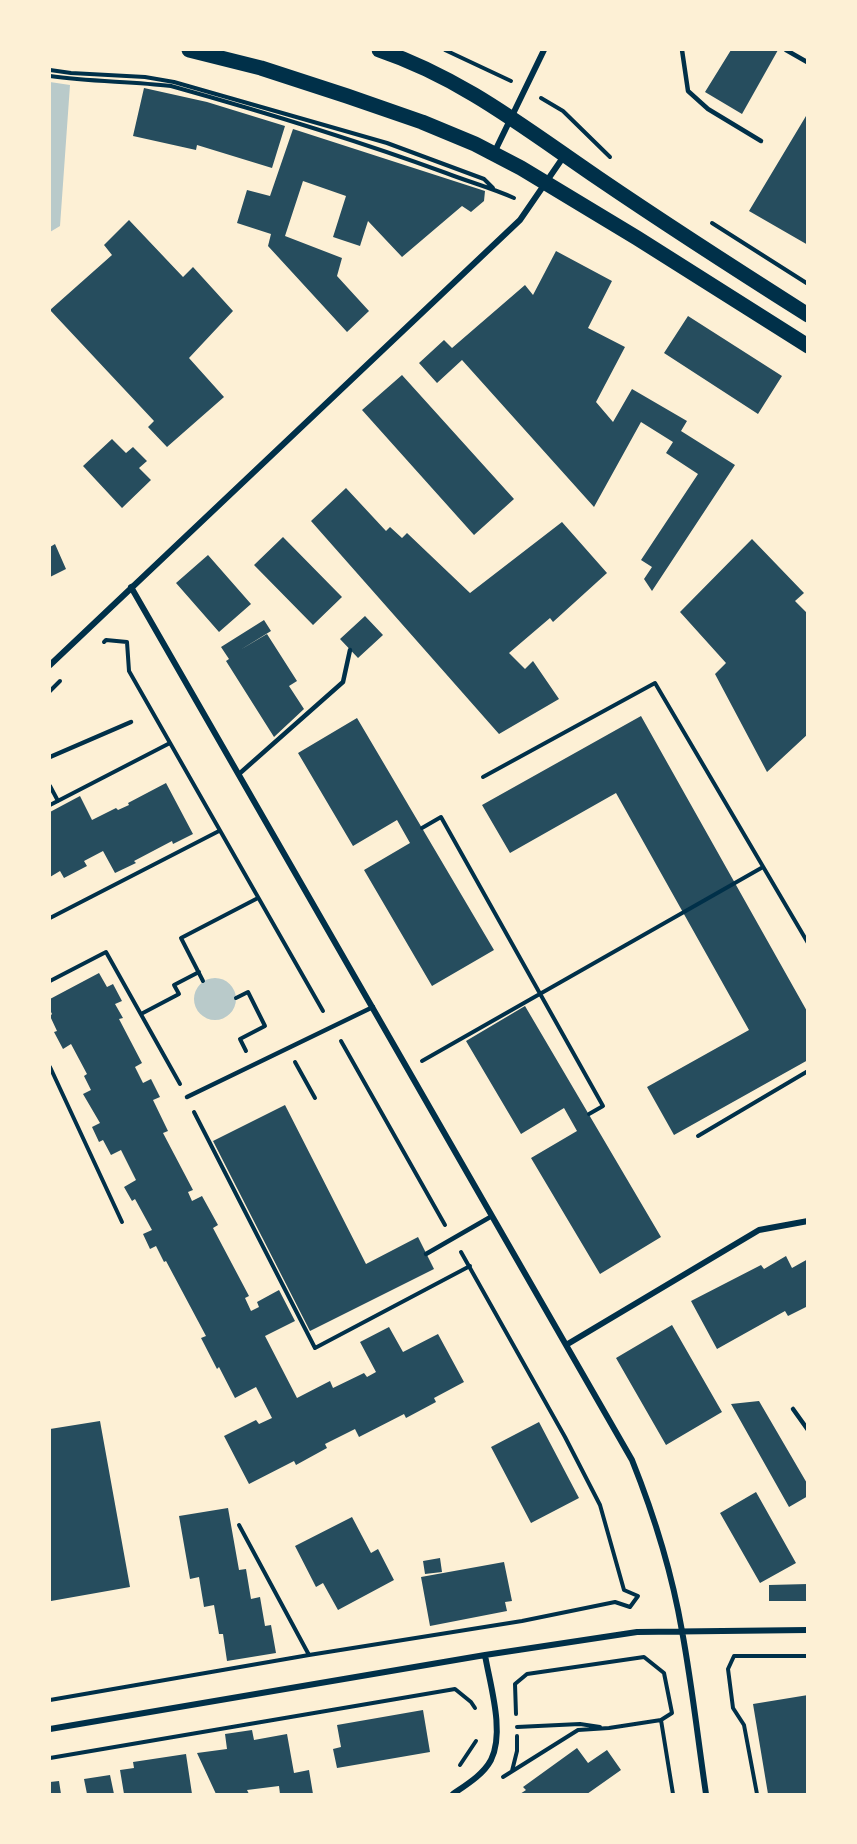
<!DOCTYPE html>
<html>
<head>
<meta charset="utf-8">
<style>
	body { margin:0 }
	#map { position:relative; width:857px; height:1844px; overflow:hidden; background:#fdf0d5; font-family:"Fira Sans",sans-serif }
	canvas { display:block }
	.frame { position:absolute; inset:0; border:51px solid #fdf0d5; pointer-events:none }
</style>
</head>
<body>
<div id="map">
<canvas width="857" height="1844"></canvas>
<div class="frame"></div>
</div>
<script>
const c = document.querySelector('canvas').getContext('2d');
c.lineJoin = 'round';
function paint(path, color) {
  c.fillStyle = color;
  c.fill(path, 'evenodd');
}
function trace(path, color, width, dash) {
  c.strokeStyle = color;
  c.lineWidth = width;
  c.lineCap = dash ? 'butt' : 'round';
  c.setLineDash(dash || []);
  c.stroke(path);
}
const green = new Path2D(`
	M50,82L70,85L60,226L50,232Z
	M194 999a21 21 0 1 1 42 0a21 21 0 1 1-42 0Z`);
const building = new Path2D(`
	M731,50H778L742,114L705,92Z
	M144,88L207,102L285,126L272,168L197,145L196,150L133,136Z
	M806,116L808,117V245L749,211Z
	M293,129L485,191L484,201L471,212L462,206L402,257L368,221L360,246L333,237L346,196L303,181L285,236L342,258L337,276L369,311L347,332L268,246L271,234L237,223L247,190L270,196Z
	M129,220L183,277L193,267L233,311L189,358L224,397L167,447L148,427L154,421L50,310L112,255L104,245Z
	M556,251L612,281L588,328L625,347L596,402L613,422L632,389L687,421L681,431L735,465L652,591L644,579L652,567L641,560L698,474L666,453L673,442L641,422L594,507L462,360L437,383L419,363L444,340L452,348L525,285L533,295Z
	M688,316L782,376L758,414L664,353Z
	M402,375L514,499L474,535L362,410Z
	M112,439L126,453L133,447L147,461L139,468L151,480L122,508L83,466Z
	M346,488L386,531L390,527L402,538L407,533L470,593L562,522L607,573L553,622L550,618L509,653L525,669L533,661L559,699L499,734L311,521Z
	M283,537L342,597L313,625L254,565Z
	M752,539L804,593L795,601L808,614V734L767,772L715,674L726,663L680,612Z
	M55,544L66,569L50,577V547Z
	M208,555L251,604L219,632L176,583Z
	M365,616L383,635L358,658L340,639Z
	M264,620L271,631L240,650L267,634L297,681L289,686L304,709L274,737L226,661L229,659L221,647Z
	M641,716L808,1013V1060L674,1135L647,1087L749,1030L616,793L510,853L482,805Z
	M357,718L494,950L432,986L364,870L410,843L397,820L353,846L298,753Z
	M166,783L193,834L173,844L172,841L134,861L136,863L115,873L103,851L84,861L87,866L64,878L60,871L50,877V812L80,796L92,820L116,808L118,810L129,805L128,803Z
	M99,973L107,987L113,984L122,1001L115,1004L123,1018L119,1019L142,1063L135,1067L143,1083L151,1079L160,1097L153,1100L168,1131L163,1133L193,1190L188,1192L192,1201L202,1196L218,1225L213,1228L249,1296L245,1298L251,1311L259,1307L257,1302L279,1290L295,1321L265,1336L297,1398L330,1381L333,1388L364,1373L367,1377L376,1372L360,1342L389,1327L403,1352L438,1334L464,1382L434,1398L436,1402L406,1418L404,1414L359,1437L355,1429L325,1444L327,1448L296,1465L294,1461L249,1484L224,1436L256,1420L259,1424L272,1418L256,1387L235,1398L219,1367L217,1369L201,1338L206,1336L166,1261L164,1262L156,1246L150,1249L143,1234L152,1230L135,1199L132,1201L124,1187L136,1180L121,1150L111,1155L103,1140L99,1142L92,1127L100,1123L83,1094L91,1090L84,1076L87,1074L71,1044L63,1049L54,1032L57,1031L50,1016L52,1014L50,1010V999Z
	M525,1006L661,1237L600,1274L531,1158L577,1131L564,1108L521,1134L466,1041Z
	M285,1105L366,1264L418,1237L434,1269L310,1331L213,1141Z
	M786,1256L792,1268L808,1259V1306L788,1316L785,1311L717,1349L691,1301L761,1265L764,1269Z
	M672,1325L722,1412L666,1445L616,1358Z
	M759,1401L808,1485V1496L789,1507L731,1404Z
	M100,1421L130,1587L51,1601L50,1590V1429Z
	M539,1422L579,1498L531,1523L491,1447Z
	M756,1492L796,1563L760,1583L720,1513Z
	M228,1508L239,1570L246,1569L251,1599L260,1597L265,1626L271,1625L276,1653L227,1661L223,1634H219L214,1605L204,1607L199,1577L190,1579L179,1516Z
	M352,1517L371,1553L378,1549L394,1580L338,1610L323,1583L316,1587L295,1546Z
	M440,1558L442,1572L425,1574L423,1561Z
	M504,1562L512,1601L505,1602L507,1611L430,1626L421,1577Z
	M808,1584V1601H769V1585Z
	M808,1695V1794H768L753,1704Z
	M423,1710L430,1752L337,1768L333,1749L341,1747L337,1725Z
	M252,1730L254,1740L287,1734L294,1773L309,1770L313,1794H280L279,1786L247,1790L249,1794H216L197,1753L227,1749L225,1734Z
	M577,1748L588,1763L607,1750L621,1770L587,1794H520L526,1790L523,1787Z
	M186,1754L192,1794H124L120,1770L134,1768L133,1762Z
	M110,1775L114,1794H87L84,1779Z
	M59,1781L61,1794H50V1782Z`);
const path = new Path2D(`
	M445,50L511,81
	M50,70L71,73L145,77L174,82L387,143L484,179L493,188
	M50,76C90,82 131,81 171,86C264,112 356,140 446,173C469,182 492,188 514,198
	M541,98L563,111L610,157
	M712,223L808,284
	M104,642L106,640L127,642L129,671L323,1011
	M50,691L60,681
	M483,777L655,683L808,943
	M50,786L58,801
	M50,805L170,743
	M422,828L441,817L603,1106L589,1114
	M50,918L219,831
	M50,981L106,952L180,1084
	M203,981L181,938L258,898
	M236,998L248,992L265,1026L240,1039L246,1051
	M141,1014L179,994L174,985L199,972
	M341,1041L445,1225
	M422,1061L763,867
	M295,1062L315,1098
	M50,1067L122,1222
	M194,1112L315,1348L470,1266
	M698,1136L808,1071
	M239,1525L309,1655
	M50,1700L309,1655L522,1621L615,1602L630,1607L638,1596L624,1590L600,1505L565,1437L461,1252
	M661,1720L673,1794
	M517,1727L580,1724L600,1727
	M50,1758L455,1689L471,1702L475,1708
	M460,1765L476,1741
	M512,1771L517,1751V1736
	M503,1777L578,1730L609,1728L661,1720L672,1713L664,1673L644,1657L527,1674L515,1684L516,1714
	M757,1794L744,1725L733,1708L728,1669L734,1656H808`);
const service = new Path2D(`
	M682,50L688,91L708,109L761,141
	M786,50L807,62
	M50,757L131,722
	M239,774L343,682L350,650
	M187,1097L373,1007
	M426,1254L492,1216
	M793,1409L808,1430`);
const minor = new Path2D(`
	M494,153L544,50
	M131,587L632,1460C654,1515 672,1573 682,1631C692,1685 698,1740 706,1794
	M50,665L520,220L564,156
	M566,1345L759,1230L808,1221
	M50,1729L485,1655L637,1632L808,1630
	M453,1794C466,1785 483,1775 491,1760C505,1732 490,1685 485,1655`);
const primary = new Path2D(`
	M189,50L261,68L347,96L422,122L475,144L521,168L637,238L808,346
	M379,50C462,78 526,129 598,178C667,225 737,270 808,315`);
paint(green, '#b9caca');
paint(building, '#264d5e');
trace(path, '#003049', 4);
trace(service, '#003049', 4.5);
trace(minor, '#003049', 6);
trace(primary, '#003049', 15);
</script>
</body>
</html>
